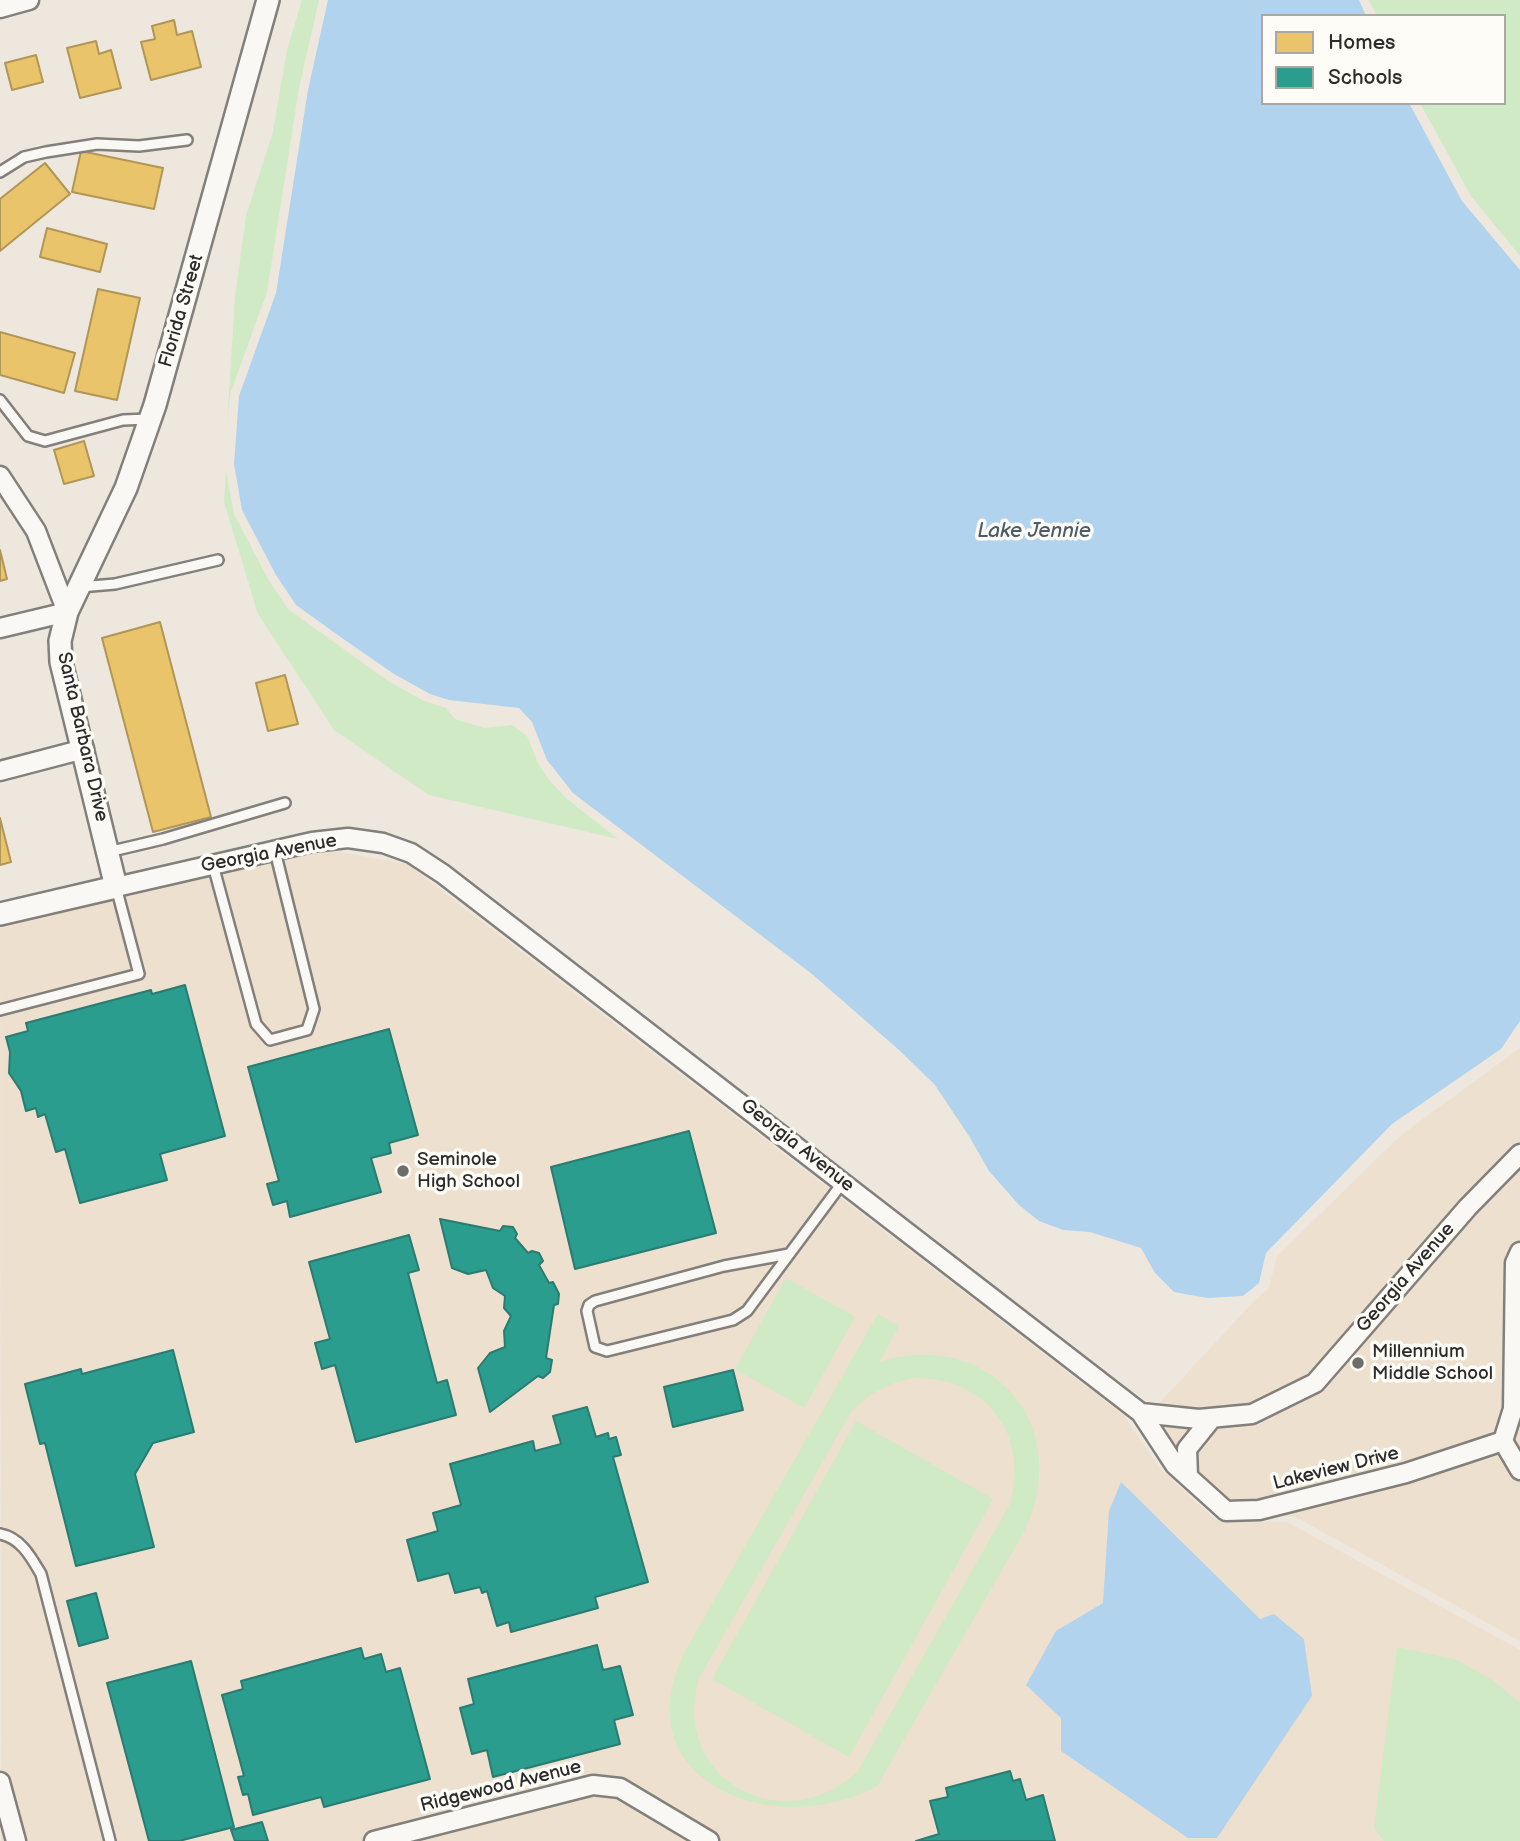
<!DOCTYPE html>
<html>
<head>
<meta charset="utf-8">
<style>
	body { margin:0 }
	#map { position:relative; width:1520px; height:1841px; overflow:hidden; background:#eee7de; font-family:"Balsamiq Sans",sans-serif }
	canvas { display:block }
	.legend { position:absolute; left:1261px; top:14px; width:245px; height:91px; box-sizing:border-box; background:#fdfcf7; border:2px solid #a9a8a5; margin:0; padding:9px 12px; list-style:none; font-size:21px; color:#2b2b2b }
	.legend li { display:flex; align-items:center; gap:14px; height:35px }
	.legend b { width:35px; border:2px solid #a9a8a5 }
</style>
</head>
<body>
<div id="map">
<canvas width="1520" height="1841"></canvas>
<ul class="legend">
<li><b style="height:19px;background:#e9c46a"></b>Homes</li>
<li><b style="height:19px;background:#2a9d8f"></b>Schools</li>
</ul>
</div>
<script>
const c = document.querySelector('canvas').getContext('2d');
c.lineJoin = 'round';
function paint(path, color) {
  c.fillStyle = color;
  c.fill(path, 'evenodd');
}
function trace(path, color, width, dash) {
  c.strokeStyle = color;
  c.lineWidth = width;
  c.lineCap = dash ? 'butt' : 'round';
  c.setLineDash(dash || []);
  c.stroke(path);
}
function drawText(font, color, halo, rows, align = 'center') {
  c.font = font + ' "Balsamiq Sans",sans-serif';
  c.lineWidth = 7;
  c.setLineDash([]);
  c.textBaseline = 'middle';
  c.strokeStyle = halo;
  c.fillStyle = color;
  for (const [text, x, y, turn = 0] of rows) {
    c.save();
    c.translate(x, y);
    c.rotate((+turn || 0) * Math.PI / 180);
    c.textAlign = isNaN(turn) ? turn : align;
    if (halo) c.strokeText(text, 0, 0);
    c.fillText(text, 0, 0);
    c.restore();
  }
}
const built = new Path2D(`
	M323,849L407,864L1123,1415L1161,1470L1216,1520L1287,1522L1520,1650V1841H1L0,928Z
	M1520,1048V1641L1294,1516L1216,1512L1140,1424L1252,1303L1269,1288L1277,1256L1401,1135Z`);
const green = new Path2D(`
	M302,0H319L299,88L267,292L230,394L227,424L235,297L246,216L273,132L287,50Z
	M1369,0H1520V256L1471,196L1420,103H1504V16H1377Z
	M226,471L234,514L268,579L288,609L388,681L424,701L446,708L455,719L484,728L512,725L527,736L538,763L548,779L567,799L618,839L429,795L334,730L258,614L224,502Z
	M786,1278L855,1317L804,1408L735,1369Z
	M878,1314L899,1326L879,1362C989,1327 1075,1425 1025,1530L877,1786C777,1841 622,1784 684,1653ZM913,1378C986,1376 1030,1435 1010,1504L858,1771C785,1841 669,1780 699,1678L851,1412C869,1393 888,1383 913,1378Z
	M856,1421L993,1499L849,1757L712,1679Z
	M1397,1647L1457,1660L1492,1680L1520,1703V1841H1384L1374,1827Z`);
const water = new Path2D(`
	M328,0H1359L1366,16H1263V103H1409L1462,201L1520,270V1021L1501,1049L1392,1124L1266,1253L1259,1283L1243,1296L1207,1298L1174,1292L1155,1273L1141,1248L1090,1232L1063,1230L1039,1221L1019,1205L989,1171L969,1136L935,1085L899,1050L812,974L573,793L547,760L532,722L519,708L449,700L430,694L394,674L342,638L296,605L276,575L242,510L234,464L239,396L276,293L308,90Z
	M1121,1482L1260,1619L1274,1614L1304,1639L1312,1696L1217,1838H1188L1061,1751V1718L1026,1685L1056,1631L1103,1603L1109,1511Z`);
const homes = new Path2D(`
	M174,20L177,35L192,31L201,67L151,80L141,42L155,39L152,26Z
	M96,41L99,54L111,50L121,88L80,98L67,48Z
	M36,55L43,82L12,90L5,63Z
	M81,151L163,168L154,209L72,192Z
	M45,163L70,194L0,251V199Z
	M47,228L107,244L100,272L40,257Z
	M98,289L140,298L117,400L75,391Z
	M0,332L75,353L64,393L0,375Z
	M84,441L94,476L64,484L54,450Z
	M0,550L7,579L0,581Z
	M160,622L211,817L153,832L102,638Z
	M285,675L298,724L268,731L256,683Z
	M0,818L11,862L0,865Z`);
const schools = new Path2D(`
	M185,985L225,1136L160,1154L167,1180L80,1203L65,1149L56,1152L45,1114L38,1117L36,1108L26,1111L21,1091L9,1073L10,1052L6,1037L28,1031L26,1023L151,990L152,994Z
	M389,1029L418,1135L389,1143L391,1153L371,1158L381,1192L290,1217L287,1201L273,1205L267,1184L279,1181L248,1067Z
	M689,1131L716,1233L575,1269L551,1167Z
	M440,1219L500,1231L503,1226L513,1227L517,1234L515,1238L528,1253L532,1251L539,1253L543,1261L539,1265L549,1283L553,1282L559,1294L558,1304L554,1305L546,1358L552,1360L550,1372L543,1378L538,1376L490,1412L478,1368L490,1353L505,1347L504,1331L511,1316L504,1308L505,1296L493,1288L486,1270L468,1274L452,1268Z
	M409,1235L419,1270L408,1273L437,1383L447,1380L456,1415L356,1442L335,1365L322,1369L315,1343L330,1339L309,1262Z
	M173,1350L194,1432L153,1443L135,1474L154,1547L76,1566L45,1443L40,1444L25,1384L81,1369L82,1374Z
	M733,1370L743,1410L673,1427L664,1387Z
	M587,1407L596,1437L608,1433L609,1439L616,1437L621,1455L613,1457L648,1582L595,1597L598,1608L511,1632L509,1622L497,1626L487,1591L482,1593L480,1587L455,1593L449,1573L418,1581L407,1540L438,1531L433,1513L461,1505L450,1464L533,1441L535,1451L561,1444L553,1416Z
	M96,1593L108,1638L79,1646L67,1601Z
	M597,1645L603,1670L620,1666L633,1715L614,1720L620,1744L493,1777L487,1750L472,1754L460,1708L474,1704L468,1679Z
	M361,1648L364,1659L381,1654L386,1672L400,1668L430,1779L324,1807L321,1797L253,1815L248,1794L243,1795L238,1777L244,1776L222,1695L243,1689L241,1681Z
	M191,1661L234,1827L179,1841H149L107,1683Z
	M1010,1771L1013,1781L1020,1779L1026,1800L1043,1795L1055,1841H916L939,1834L930,1801L948,1797L946,1788Z
	M262,1822L268,1841H235L231,1830Z`);
const service = new Path2D(`
	M0,172L24,157L46,152L97,144L139,146L187,140
	M0,400L28,436L45,441L123,420L149,419
	M80,587L115,584L218,560
	M108,852L163,839L285,803
	M213,865L256,1024L270,1040L307,1030L314,1009L275,851
	M0,1010L139,974L116,887
	M789,1254L724,1266L595,1301L589,1305L587,1311L595,1347L607,1351L733,1320L747,1311L843,1182
	M0,1534C21,1538 31,1557 41,1574L110,1841`);
const minor = new Path2D(`
	M0,8L29,0
	M0,476L36,531L67,612L0,628
	M0,771L84,749
	M116,887L312,842L348,838L383,843L411,853L443,874L1141,1413L1199,1419L1252,1414L1315,1383L1468,1207L1520,1154
	M1520,1252L1515,1263L1513,1409L1503,1441L1520,1470
	M1141,1413L1175,1465L1226,1511L1259,1510L1406,1473L1503,1441
	M1188,1476L1187,1449L1212,1418
	M0,1782L16,1841
	M374,1841L593,1785L620,1788L709,1841`);
const tertiary = new Path2D(`
	M0,914L116,887L61,662L60,641L67,612L126,488L155,405L268,0`);
const markers = [
	[403,1171,7,"#6f6d6a"],
	[1358,1363,7,"#6f6d6a"]
];
const streetNames = [
	["Florida Street",182,311,-74],
	["Santa Barbara Drive",82,737,77],
	["Georgia Avenue",269,854,-11],
	["Georgia Avenue",797,1146,38],
	["Georgia Avenue",1406,1278,-49],
	["Lakeview Drive",1336,1469,-14],
	["Ridgewood Avenue",501,1787,-14]
];
const poiNames = [
	["Seminole",417,1160],
	["High School",417,1182],
	["Millennium",1372,1352],
	["Middle School",1372,1374]
];
const waterNames = [
	["Lake Jennie",1034,532]
];
paint(built, '#ede0cf');
paint(green, '#cfeac4');
paint(water, '#b1d3ed');
paint(homes, '#e9c46a');
trace(homes, '#b09657', 2);
paint(schools, '#2a9d8f');
trace(schools, '#2a7b71', 2);
trace(service, '#83807c', 14);
trace(minor, '#83807c', 23);
trace(tertiary, '#83807c', 26);
trace(service, '#f9f8f5', 9);
trace(minor, '#f9f8f5', 18);
trace(tertiary, '#f9f8f5', 21);
for (const [x, y, r, color] of markers) {
  const dot = new Path2D();
  dot.arc(x, y, r, 0, 2 * Math.PI);
  c.fillStyle = color;
  c.fill(dot);
  trace(dot, '#fdfcf7', 2.5);
}
drawText('19px', '#2b2b2b', '#fdfcf7', streetNames);
drawText('19px', '#2b2b2b', '#fdfcf7', poiNames, 'left');
drawText('italic 21px', '#4b5b67', '#fdfcf7', waterNames);
</script>
</body>
</html>
